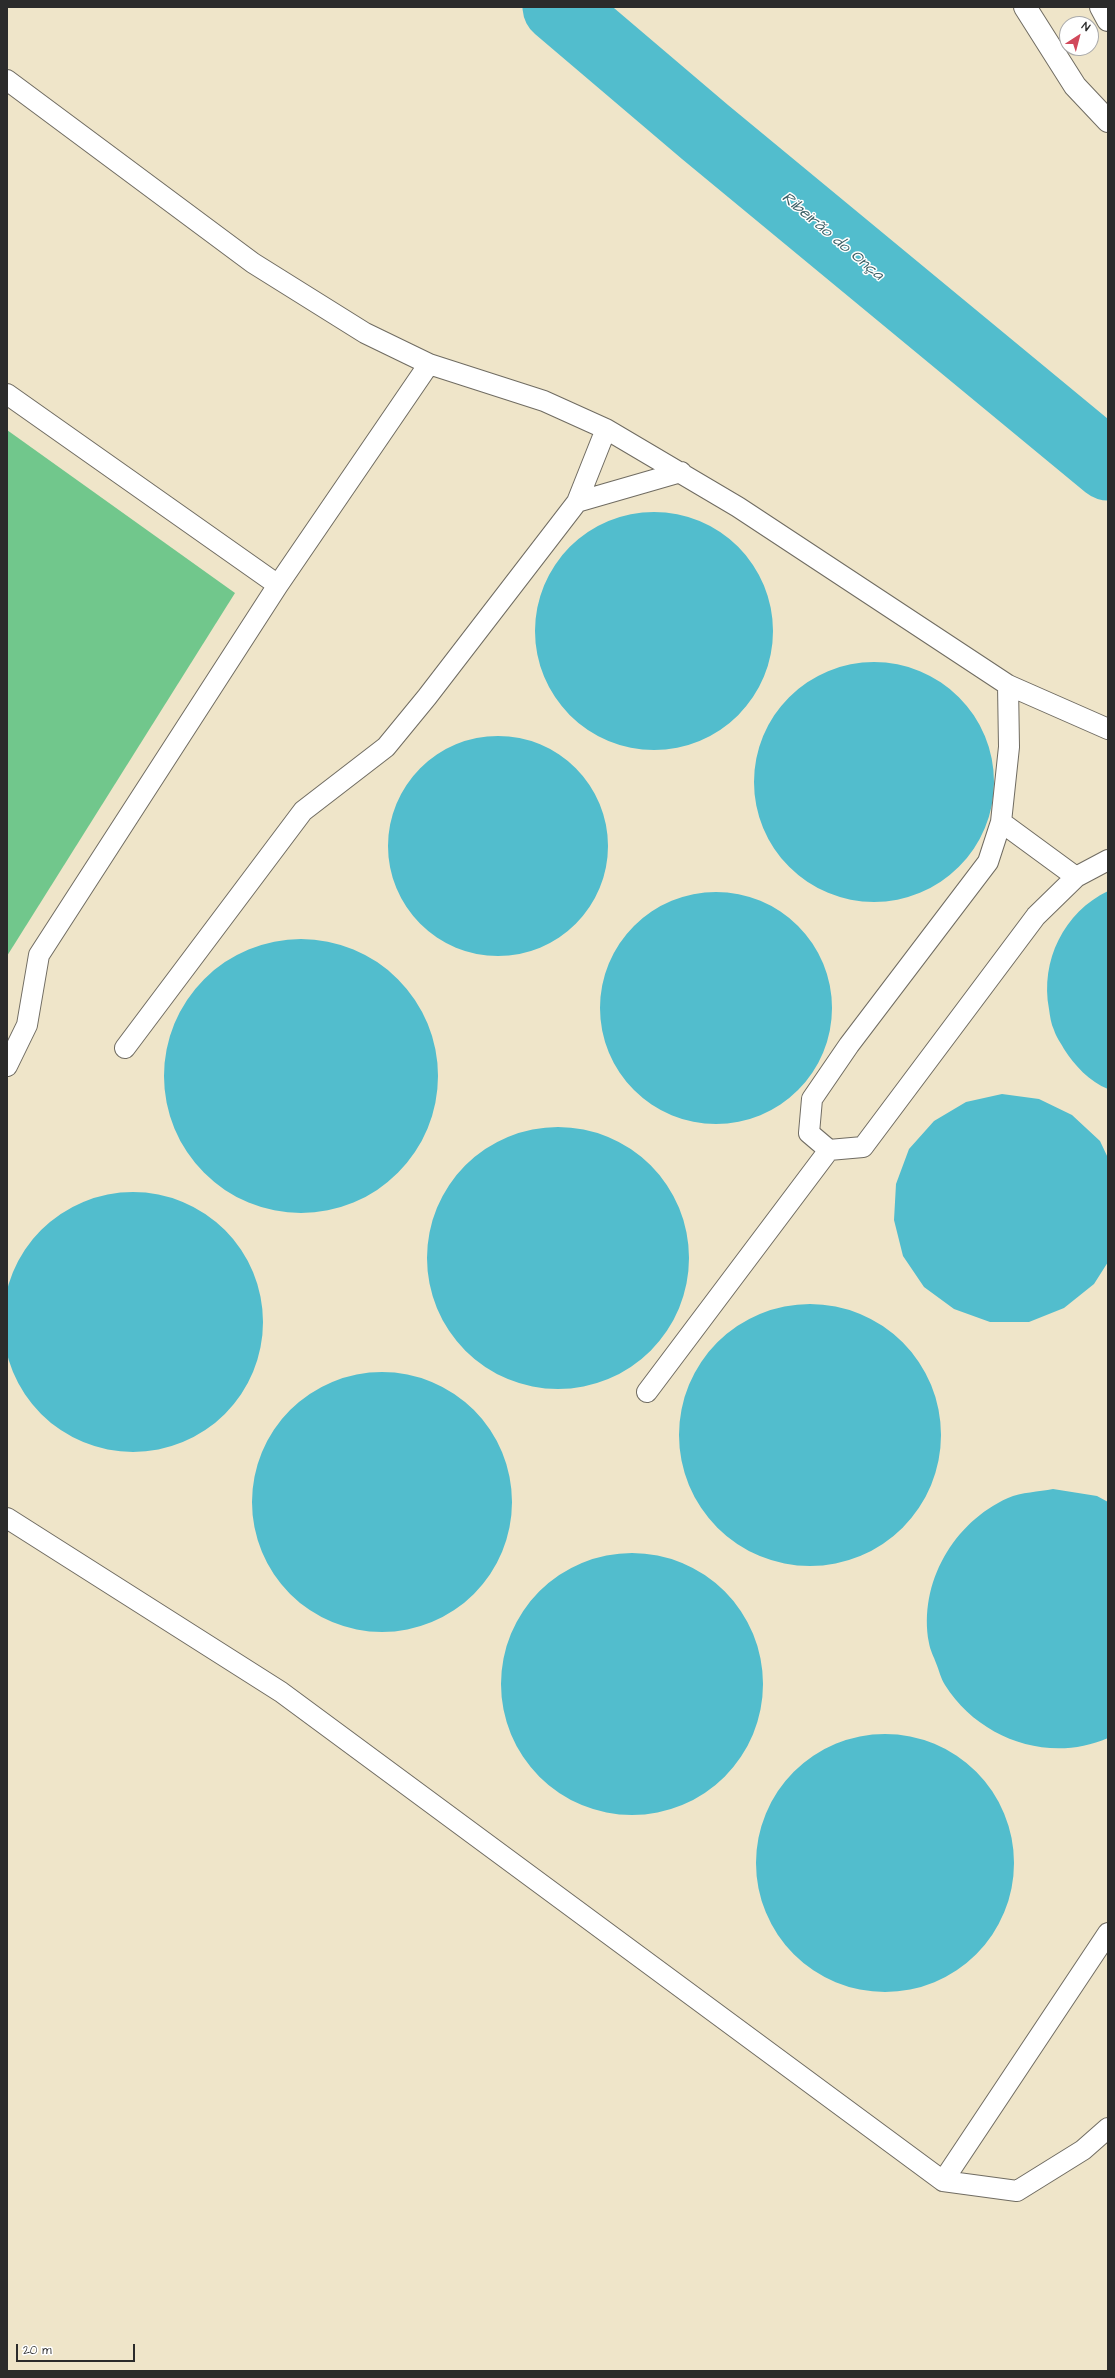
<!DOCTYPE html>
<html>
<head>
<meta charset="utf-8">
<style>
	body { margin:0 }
	#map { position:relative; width:1115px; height:2378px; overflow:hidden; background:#efe5c9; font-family:"Architects Daughter",sans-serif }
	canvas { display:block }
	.frame { position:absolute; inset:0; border:8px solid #2b2b2b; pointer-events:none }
	.north { position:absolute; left:1059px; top:16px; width:40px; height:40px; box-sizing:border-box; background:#fff; border:1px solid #aaa; border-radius:50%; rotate:36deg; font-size:11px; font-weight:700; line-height:16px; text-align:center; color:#2b2b2b }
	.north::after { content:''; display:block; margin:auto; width:14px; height:18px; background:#d1495b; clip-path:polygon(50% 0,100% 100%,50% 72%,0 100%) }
	.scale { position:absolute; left:16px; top:2344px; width:119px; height:18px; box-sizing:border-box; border:2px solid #2b2b2b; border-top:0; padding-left:5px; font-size:12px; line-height:14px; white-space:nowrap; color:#2b2b2b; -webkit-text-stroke:3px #fff; paint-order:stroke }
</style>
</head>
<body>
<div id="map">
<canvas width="1115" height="2378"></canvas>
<div class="frame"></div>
<div class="north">N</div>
<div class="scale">20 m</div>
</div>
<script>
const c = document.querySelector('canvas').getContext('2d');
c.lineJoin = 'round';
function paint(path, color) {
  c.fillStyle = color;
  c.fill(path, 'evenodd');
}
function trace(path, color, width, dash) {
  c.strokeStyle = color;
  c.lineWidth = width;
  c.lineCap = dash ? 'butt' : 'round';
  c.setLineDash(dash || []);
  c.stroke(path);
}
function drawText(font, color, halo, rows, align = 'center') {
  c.font = font + ' "Architects Daughter",sans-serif';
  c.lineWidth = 3;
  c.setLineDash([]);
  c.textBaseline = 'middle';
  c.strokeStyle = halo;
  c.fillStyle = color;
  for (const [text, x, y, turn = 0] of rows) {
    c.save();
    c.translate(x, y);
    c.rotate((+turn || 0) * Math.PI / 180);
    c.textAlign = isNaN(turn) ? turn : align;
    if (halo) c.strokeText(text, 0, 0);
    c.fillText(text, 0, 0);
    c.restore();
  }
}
const green = new Path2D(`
	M7,430L235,593L7,956Z`);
const water = new Path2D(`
	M535 631a119 119 0 1 1 238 0a119 119 0 1 1-238 0Z
	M754 782a120 120 0 1 1 240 0a120 120 0 1 1-240 0Z
	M388 846a110 110 0 1 1 220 0a110 110 0 1 1-220 0Z
	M1108,891V1089C1090,1082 1074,1065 1064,1049C1061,1043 1056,1037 1054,1030C1051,1024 1050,1016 1049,1009C1040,961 1064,912 1108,891Z
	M600 1008a116 116 0 1 1 232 0a116 116 0 1 1-232 0Z
	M164 1076a137 137 0 1 1 274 0a137 137 0 1 1-274 0Z
	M1002,1094L1039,1099L1072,1115L1100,1141L1108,1158V1262L1094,1284L1064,1308L1029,1322H990L954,1309L924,1287L903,1256L894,1220L896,1184L909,1149L934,1121L966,1102Z
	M427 1258a131 131 0 1 1 262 0a131 131 0 1 1-262 0Z
	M3 1322a130 130 0 1 1 260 0a130 130 0 1 1-260 0Z
	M679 1435a131 131 0 1 1 262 0a131 131 0 1 1-262 0Z
	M252 1502a130 130 0 1 1 260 0a130 130 0 1 1-260 0Z
	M1053,1489L1097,1496L1108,1502V1738C1049,1764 979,1739 945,1685C941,1679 939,1670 936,1663C934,1657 930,1650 929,1643C918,1583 954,1522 1008,1498C1021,1492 1039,1492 1053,1489Z
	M501 1684a131 131 0 1 1 262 0a131 131 0 1 1-262 0Z
	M756 1863a129 129 0 1 1 258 0a129 129 0 1 1-258 0Z`);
const river = new Path2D(`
	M558,7L705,132L1108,465`);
const lane = new Path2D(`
	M7,80L253,263L365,333L429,364L544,401L606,429L738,507L1008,685L1108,729
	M7,394L278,585L39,955L27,1025L7,1066
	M577,502L681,472
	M278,585L429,364
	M1008,685L1009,747L1001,822L988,862L849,1045L812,1099L809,1133L829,1150L863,1147L1036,916L1076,877L1108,860
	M1001,822L1076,877
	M125,1048L303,811L386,747L427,697L577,502L606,429
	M647,1392L829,1150
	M7,1518L281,1692L943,2181L1017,2191L1083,2150L1108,2128
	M943,2181L1108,1933`);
const highway = new Path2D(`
	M1025,7L1075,86L1108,121
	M1101,7L1108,20`);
const waterNames = [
	["Ribeirão do Onça",832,237,40]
];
paint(green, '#71c78c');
paint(water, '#52bdcd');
trace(river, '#52bdcd', 71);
trace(lane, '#706c62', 22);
trace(highway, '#706c62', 24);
trace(lane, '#fff', 20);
trace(highway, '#fff', 22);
drawText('italic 16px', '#395e64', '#fff', waterNames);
</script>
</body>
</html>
